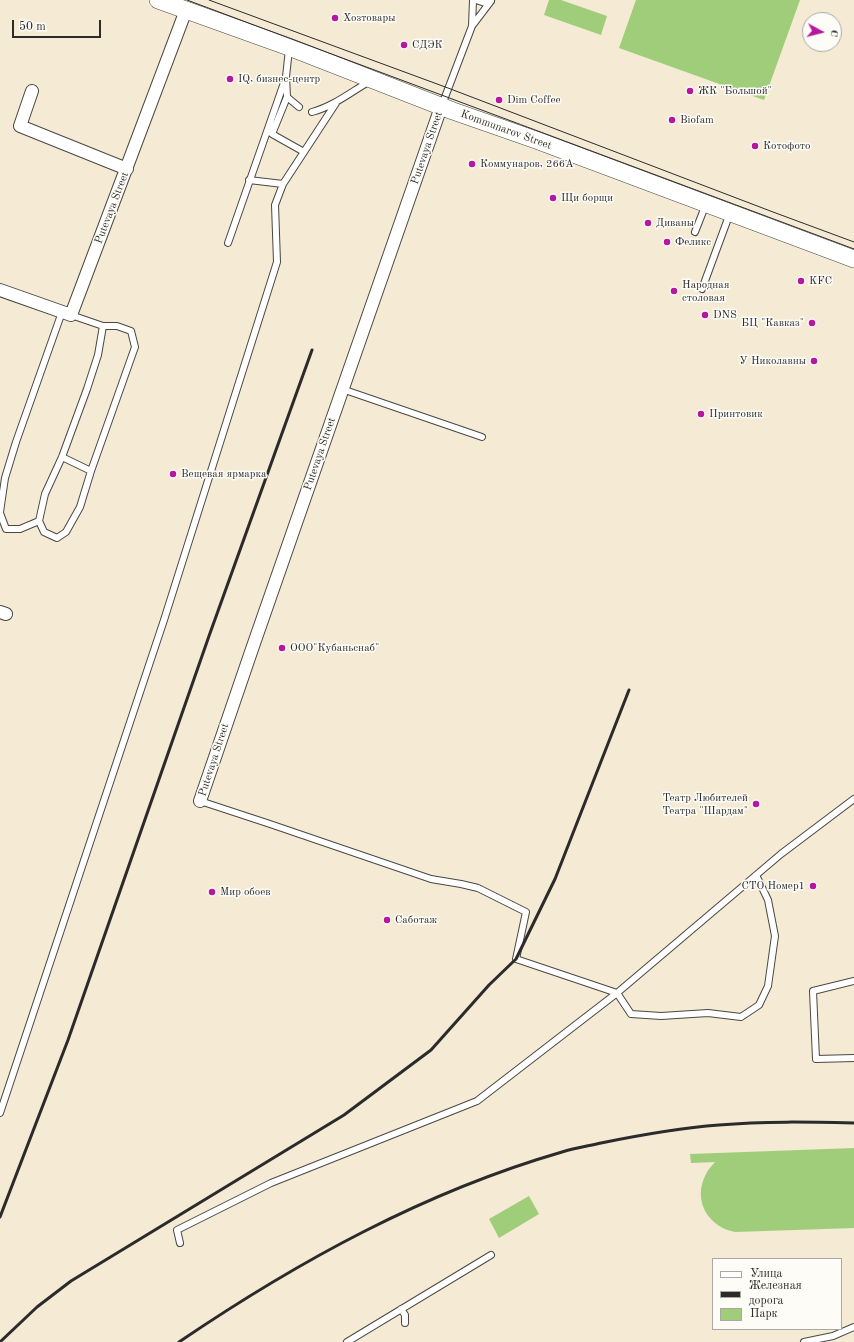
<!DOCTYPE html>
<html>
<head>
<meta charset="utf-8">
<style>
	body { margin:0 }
	#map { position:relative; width:854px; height:1342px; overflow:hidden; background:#f5ead4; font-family:"Old Standard TT",serif }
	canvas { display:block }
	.legend { position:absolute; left:712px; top:1258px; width:130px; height:72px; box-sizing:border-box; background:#fdfcf7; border:1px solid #a9a8a5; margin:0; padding:5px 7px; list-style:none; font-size:12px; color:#2b2b2b }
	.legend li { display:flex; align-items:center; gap:8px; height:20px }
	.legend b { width:20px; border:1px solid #a9a8a5 }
	.north { position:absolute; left:802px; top:12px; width:40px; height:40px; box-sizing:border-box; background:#fdfcf7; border:1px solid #a9a8a5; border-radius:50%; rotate:97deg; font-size:11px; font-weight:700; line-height:16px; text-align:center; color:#2b2b2b }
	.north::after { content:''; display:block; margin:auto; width:14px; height:18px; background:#b5179e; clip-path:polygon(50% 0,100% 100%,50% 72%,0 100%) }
	.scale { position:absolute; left:12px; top:20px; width:89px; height:18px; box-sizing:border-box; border:2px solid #2b2b2b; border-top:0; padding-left:5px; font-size:12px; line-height:14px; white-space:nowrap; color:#2b2b2b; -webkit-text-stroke:3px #fdfcf7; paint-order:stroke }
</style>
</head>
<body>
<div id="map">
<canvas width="854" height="1342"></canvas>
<ul class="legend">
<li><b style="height:5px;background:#fff"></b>Улица</li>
<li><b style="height:5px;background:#2b2b2b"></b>Железная дорога</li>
<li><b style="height:11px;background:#a0cd7a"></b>Парк</li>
</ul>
<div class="north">С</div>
<div class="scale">50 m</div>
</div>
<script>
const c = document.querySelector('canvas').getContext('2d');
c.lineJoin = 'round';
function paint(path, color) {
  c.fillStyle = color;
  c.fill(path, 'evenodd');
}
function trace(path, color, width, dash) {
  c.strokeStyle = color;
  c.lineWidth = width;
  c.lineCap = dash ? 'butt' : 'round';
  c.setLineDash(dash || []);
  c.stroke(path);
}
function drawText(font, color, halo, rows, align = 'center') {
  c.font = font + ' "Old Standard TT",serif';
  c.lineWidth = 3;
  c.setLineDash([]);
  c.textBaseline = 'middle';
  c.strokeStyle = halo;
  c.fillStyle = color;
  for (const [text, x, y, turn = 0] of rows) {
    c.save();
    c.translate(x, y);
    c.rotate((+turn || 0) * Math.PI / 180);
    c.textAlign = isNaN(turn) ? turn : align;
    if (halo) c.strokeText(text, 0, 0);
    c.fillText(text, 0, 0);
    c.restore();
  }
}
const green = new Path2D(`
	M549,0H561L607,16L601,35L544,15Z
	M636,0H800L764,100L619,48Z
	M854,1148V1228L735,1232C708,1227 692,1200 706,1174C708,1169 712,1166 715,1162L691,1163L690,1154Z
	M529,1196L539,1214L499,1238L489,1219Z`);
const service = new Path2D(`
	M476,0L485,3L491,1
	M472,26L473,0
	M289,49L286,77L287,97L299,107
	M287,97L272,134L304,152
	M442,105L472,26L491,1
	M312,112C334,106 351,92 370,81
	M249,180L283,184
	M695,232L706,204
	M228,243L286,77
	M702,289L730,213
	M71,315L103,326H117L131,331L135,347L91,471L80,507L66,532L57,538L44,532L39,521L45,494L62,457L87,389L98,355L103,326
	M342,389L482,437
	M62,457L91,471
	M0,512L5,478L16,442L62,312
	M0,513L6,529H20L39,521
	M200,801L270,824L431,879L461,884L478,888L526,912L516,959L617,993L631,1014L661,1016L708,1013L741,1017L759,1005L768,986L775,936L768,900L756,875
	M854,981L813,991L816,1059L854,1058
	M0,1113L164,620L277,262L275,205L283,184L336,103
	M180,1243L177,1230L271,1183L477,1101L617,993L781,854L854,799
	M401,1309L405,1315V1323
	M347,1342L491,1255
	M804,1342L833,1336L854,1327`);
const minor = new Path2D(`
	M32,91L20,126L127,169
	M0,290L71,315L186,10
	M0,612L6,614
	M200,801L251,652L441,107`);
const secondary = new Path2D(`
	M158,0L289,47L453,111L536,140L854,259`);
const tram = new Path2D(`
	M187,0L854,249
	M209,0L448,88L773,212L854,242`);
const rail = new Path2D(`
	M0,1217L68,1040L209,636L312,350
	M0,1342L37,1307L71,1281L344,1115L431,1050L489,985L516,959L555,879L629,690
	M179,1342C297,1262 424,1192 562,1152C575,1148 588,1146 601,1143C640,1135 680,1128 719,1125C764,1121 809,1122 854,1123`);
const markers = [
	[335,18,4,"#b5179e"],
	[404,45,4,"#b5179e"],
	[230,79,4,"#b5179e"],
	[690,91,4,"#b5179e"],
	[499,100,4,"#b5179e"],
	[672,120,4,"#b5179e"],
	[755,146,4,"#b5179e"],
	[472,164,4,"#b5179e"],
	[553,198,4,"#b5179e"],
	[648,223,4,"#b5179e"],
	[667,242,4,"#b5179e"],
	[801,281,4,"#b5179e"],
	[674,291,4,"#b5179e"],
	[705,315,4,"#b5179e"],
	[812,323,4,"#b5179e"],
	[814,361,4,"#b5179e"],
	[701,414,4,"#b5179e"],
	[173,474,4,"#b5179e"],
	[282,648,4,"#b5179e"],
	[756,804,4,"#b5179e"],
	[813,886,4,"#b5179e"],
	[212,892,4,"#b5179e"],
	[387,920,4,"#b5179e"]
];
const poiNames = [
	["Хозтовары",343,18],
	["СДЭК",412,45],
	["IQ, бизнес-центр",238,79],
	["ЖК \"Большой\"",698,91],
	["Dim Coffee",507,100],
	["Biofam",680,120],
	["Котофото",763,146],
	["Коммунаров, 266А",480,164],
	["Щи борщи",561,198],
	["Диваны",656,223],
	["Феликс",675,242],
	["KFC",809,281],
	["Народная",682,285],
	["столовая",682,298],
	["DNS",713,315],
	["БЦ \"Кавказ\"",804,323,"right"],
	["У Николавны",806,361,"right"],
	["Принтовик",709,414],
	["Вещевая ярмарка",181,474],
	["ООО\"Кубаньснаб\"",290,648],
	["Театр Любителей",748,798,"right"],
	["Театра \"Шардам\"",748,811,"right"],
	["СТО Номер1",805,886,"right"],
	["Мир обоев",220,892],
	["Саботаж",395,920]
];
const streetNames = [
	["Kommunarov Street",506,130,20],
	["Putevaya Street",427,148,-71],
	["Putevaya Street",112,208,-69],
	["Putevaya Street",320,454,-71],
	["Putevaya Street",214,760,-72]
];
paint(green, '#a0cd7a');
trace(service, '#494844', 8);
trace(minor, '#494844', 14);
trace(secondary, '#494844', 18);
trace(service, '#fff', 6);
trace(minor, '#fff', 12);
trace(secondary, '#fff', 17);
trace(tram, '#2b2b2b', 1);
trace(rail, '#2b2b2b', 3);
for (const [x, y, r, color] of markers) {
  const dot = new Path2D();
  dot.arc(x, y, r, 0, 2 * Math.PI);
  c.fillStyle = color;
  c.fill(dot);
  trace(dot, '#fdfcf7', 1.5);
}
drawText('11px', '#2b2b2b', '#fdfcf7', poiNames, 'left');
drawText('11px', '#2b2b2b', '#fdfcf7', streetNames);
</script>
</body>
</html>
